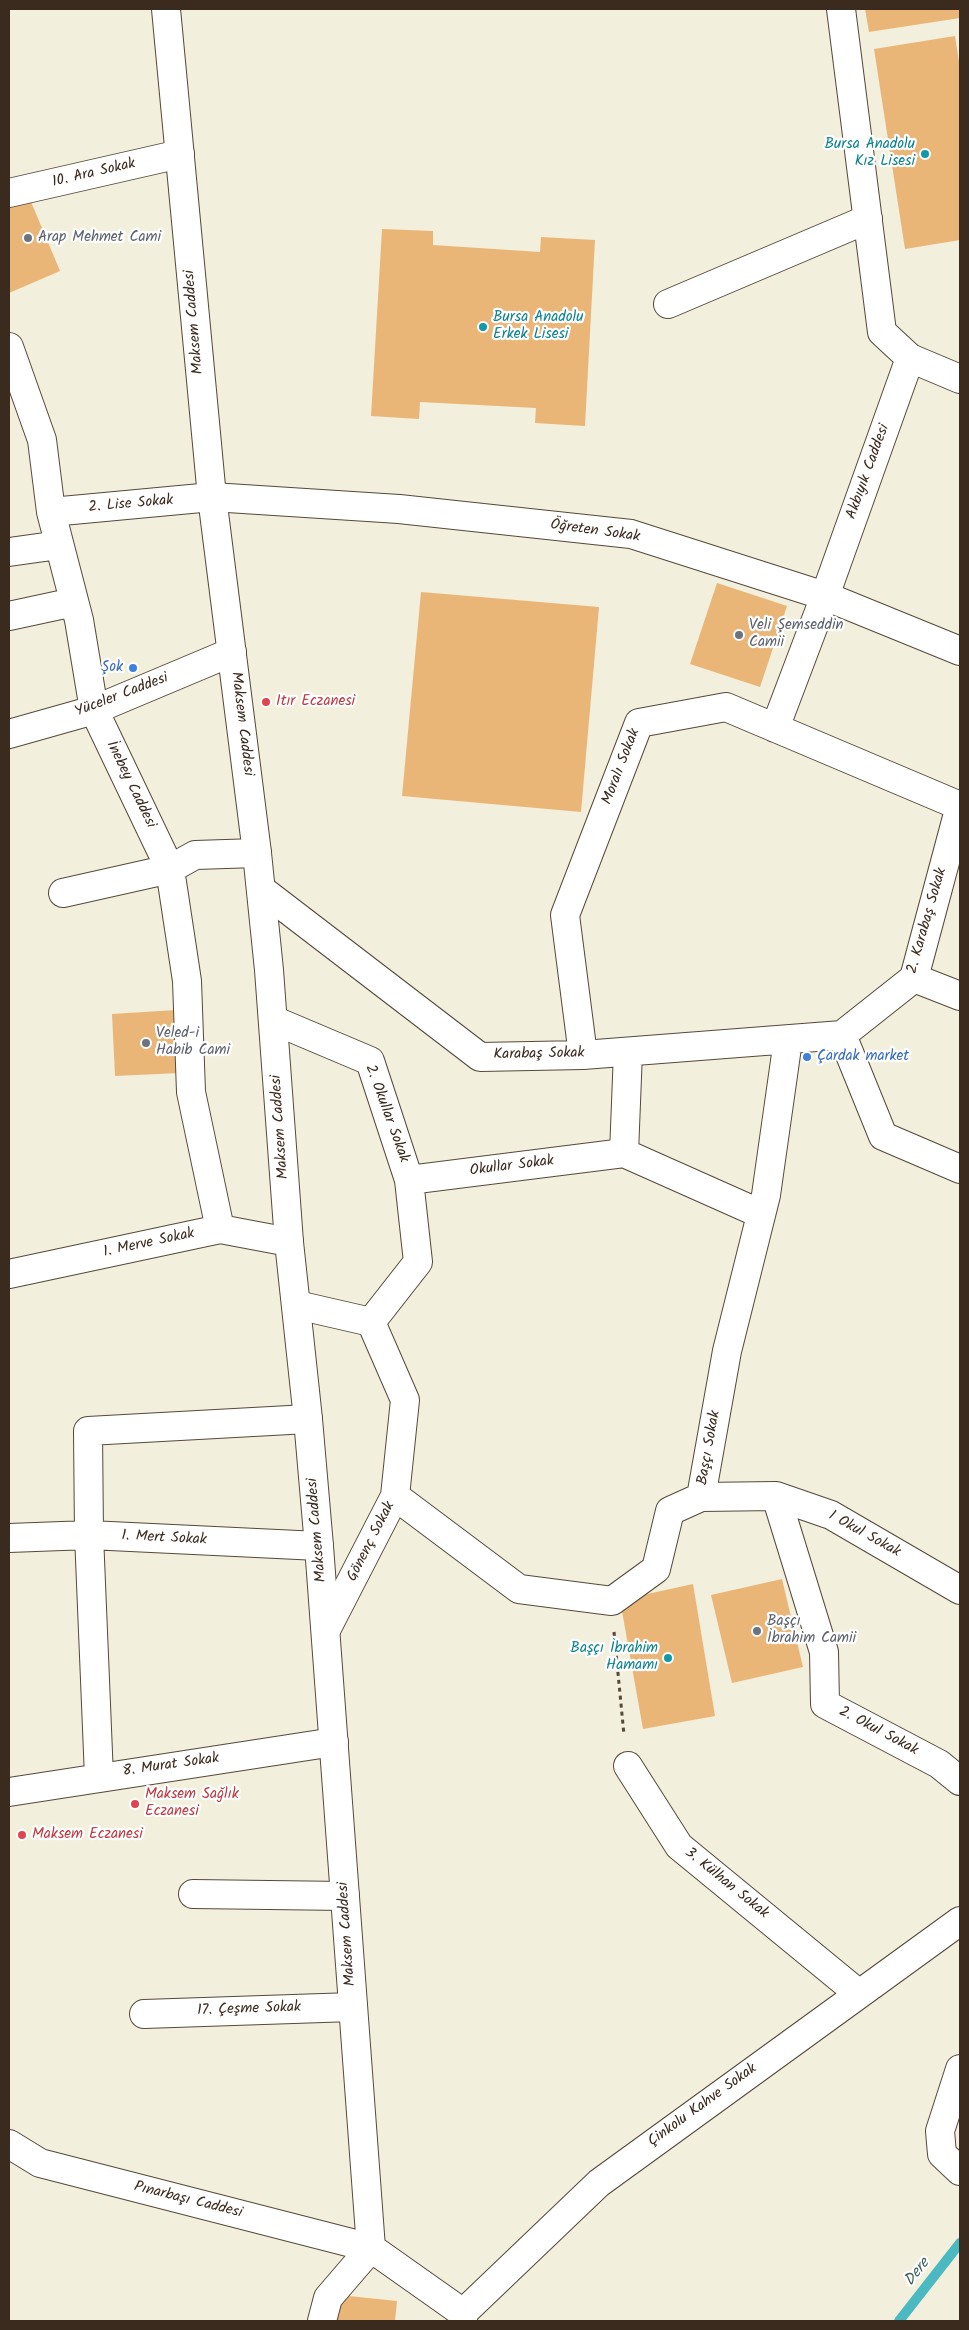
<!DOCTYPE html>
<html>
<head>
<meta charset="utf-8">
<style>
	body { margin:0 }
	#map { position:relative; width:969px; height:2330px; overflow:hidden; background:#f2efdc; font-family:Kalam,sans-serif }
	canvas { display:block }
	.frame { position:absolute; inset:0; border:10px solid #3b2a1e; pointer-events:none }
</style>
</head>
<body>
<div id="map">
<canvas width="969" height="2330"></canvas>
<div class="frame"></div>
</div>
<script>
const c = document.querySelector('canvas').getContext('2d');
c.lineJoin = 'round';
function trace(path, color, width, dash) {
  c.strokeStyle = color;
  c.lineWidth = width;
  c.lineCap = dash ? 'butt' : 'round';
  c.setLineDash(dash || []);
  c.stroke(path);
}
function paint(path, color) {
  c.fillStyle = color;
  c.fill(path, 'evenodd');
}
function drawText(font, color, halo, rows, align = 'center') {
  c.font = font + ' Kalam,sans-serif';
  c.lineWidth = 4.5;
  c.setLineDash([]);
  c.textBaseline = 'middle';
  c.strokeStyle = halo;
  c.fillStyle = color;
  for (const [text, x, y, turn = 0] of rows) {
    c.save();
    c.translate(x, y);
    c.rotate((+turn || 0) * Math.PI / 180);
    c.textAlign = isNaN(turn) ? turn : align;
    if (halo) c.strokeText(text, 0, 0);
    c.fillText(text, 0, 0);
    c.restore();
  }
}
const stream = new Path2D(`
	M899,2321L960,2243`);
const building = new Path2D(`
	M865,9H960V18L869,32Z
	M955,36L960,68V240L905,249L874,49Z
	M29,197L60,271L9,293V206Z
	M382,229L433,231V245L540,252L541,237L595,240L585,426L535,423L536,408L420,402L419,419L371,416Z
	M717,583L787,606L760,687L690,664Z
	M421,592L599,607L581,812L402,796Z
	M176,1010L180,1073L115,1076L112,1014Z
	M782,1579L803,1667L732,1683L711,1595Z
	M693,1584L715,1716L643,1729L620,1600Z
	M339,2295L397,2301L395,2321H336Z`);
const path = new Path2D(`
	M614,1632L624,1735`);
const street = new Path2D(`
	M9,193L180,154
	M668,304L868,219
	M9,347L42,440L51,512L79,620L94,710L170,869L187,981L191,1092L220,1229
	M51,512L212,497L399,509L631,534L825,596L960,651
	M9,552L59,545
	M9,616L74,602
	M775,728L825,596L910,358
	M9,734L94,710L232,652
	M262,890L480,1057L583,1055L842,1035
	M63,893L170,869L195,855L257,853
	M914,978L960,996
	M273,1020L370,1061L409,1180L418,1262L371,1322
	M842,1035L914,978L960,806
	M842,1035L883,1136L960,1169
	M583,1055L565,915L639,723L726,707L960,806
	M624,1153L628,1052
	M409,1180L624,1153L761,1214
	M9,1274L220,1229L289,1242
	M297,1305L371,1322L405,1400L395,1496L326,1630
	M395,1496L519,1589L612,1601L656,1569L670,1511L701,1497L776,1496L831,1515L960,1590
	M776,1496L824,1652L825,1704L939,1764L960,1781
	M701,1497L727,1351L766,1195L788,1040
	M9,1538L89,1535L319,1546
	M628,1766L679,1846L858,1993
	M99,1777L89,1535L88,1431L308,1419
	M9,1792L334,1742
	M193,1894L345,1896
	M144,2014L353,2007
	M960,2069L940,2131L942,2154L960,2171
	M463,2313L599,2183L960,1921
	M322,2321L328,2298L371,2248`);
const secondary = new Path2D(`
	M166,9L212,497L257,853L269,970L289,1242L308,1419L319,1546L371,2248
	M841,9L882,332L910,358L960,379
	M9,2144L40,2163L371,2248L463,2313V2321`);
const markers = [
	[925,154,5,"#0f9aa8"],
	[28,238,5,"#6b7280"],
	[483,327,5,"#0f9aa8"],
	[739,635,5,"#6b7280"],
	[133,668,5,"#3f7fe0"],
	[266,702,5,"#e0444e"],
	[146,1043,5,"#6b7280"],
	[807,1057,5,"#3f7fe0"],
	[757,1631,5,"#6b7280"],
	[668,1658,5,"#0f9aa8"],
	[135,1804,5,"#e0444e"],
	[22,1835,5,"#e0444e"]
];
const cultureNames = [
	["Bursa Anadolu",915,145],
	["Kız Lisesi",915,162],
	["Bursa Anadolu",493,318,"left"],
	["Erkek Lisesi",493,335,"left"],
	["Başçı İbrahim",658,1649],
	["Hamamı",658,1666]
];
const streetNames = [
	["10. Ara Sokak",94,174,-13],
	["Maksem Caddesi",195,322,-95],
	["Akbıyık Caddesi",869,472,-70],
	["2. Lise Sokak",131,505,-5],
	["Öğreten Sokak",595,532,8],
	["Yüceler Caddesi",122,696,-21],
	["Maksem Caddesi",241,724,83],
	["Moralı Sokak",622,767,-69],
	["İnebey Caddesi",130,785,64],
	["2. Karabaş Sokak",928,921,-74],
	["Karabaş Sokak",539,1055,-1],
	["2. Okullar Sokak",386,1114,70],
	["Maksem Caddesi",281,1127,-94],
	["Okullar Sokak",512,1167,-7],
	["1. Merve Sokak",149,1244,-12],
	["Başçı Sokak",710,1448,-80],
	["Maksem Caddesi",318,1530,-95],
	["1 Okul Sokak",864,1535,29],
	["1. Mert Sokak",164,1539,3],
	["Gönenç Sokak",372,1542,-63],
	["2. Okul Sokak",878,1732,28],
	["8. Murat Sokak",171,1766,-8],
	["3. Külhan Sokak",726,1884,39],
	["Maksem Caddesi",348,1934,-94],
	["17. Çeşme Sokak",249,2010,-2],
	["Çinkolu Kahve Sokak",703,2106,-36],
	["Pınarbaşı Caddesi",188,2201,14]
];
const worshipNames = [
	["Arap Mehmet Cami",38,238],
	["Veli Şemseddin",749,626],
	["Camii",749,643],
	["Veled-i",156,1034],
	["Habib Cami",156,1051],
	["Başçı",767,1622],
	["İbrahim Camii",767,1639]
];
const shopNames = [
	["Şok",123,668],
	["Çardak market",817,1057,"left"]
];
const healthNames = [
	["Itır Eczanesi",276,702],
	["Maksem Sağlık",145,1795],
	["Eczanesi",145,1812],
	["Maksem Eczanesi",32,1835]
];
const waterNames = [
	["Dere",918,2273,-52]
];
trace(stream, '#4ab9c1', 10);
paint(building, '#eab678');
trace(street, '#56483a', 30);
trace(secondary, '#56483a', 30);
trace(path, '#56483a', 3, [4, 4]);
trace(street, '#fff', 28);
trace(secondary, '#fff', 28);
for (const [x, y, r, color] of markers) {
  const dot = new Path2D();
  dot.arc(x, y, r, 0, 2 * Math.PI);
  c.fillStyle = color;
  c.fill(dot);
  trace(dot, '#fff', 2);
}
drawText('15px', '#0d838f', '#fff', cultureNames, 'right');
drawText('15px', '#3b2a1e', '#fff', streetNames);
drawText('15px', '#5b616d', '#fff', worshipNames, 'left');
drawText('15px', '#366cbe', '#fff', shopNames, 'right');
drawText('15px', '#be3a42', '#fff', healthNames, 'left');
drawText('italic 16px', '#41635f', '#fff', waterNames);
</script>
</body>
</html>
